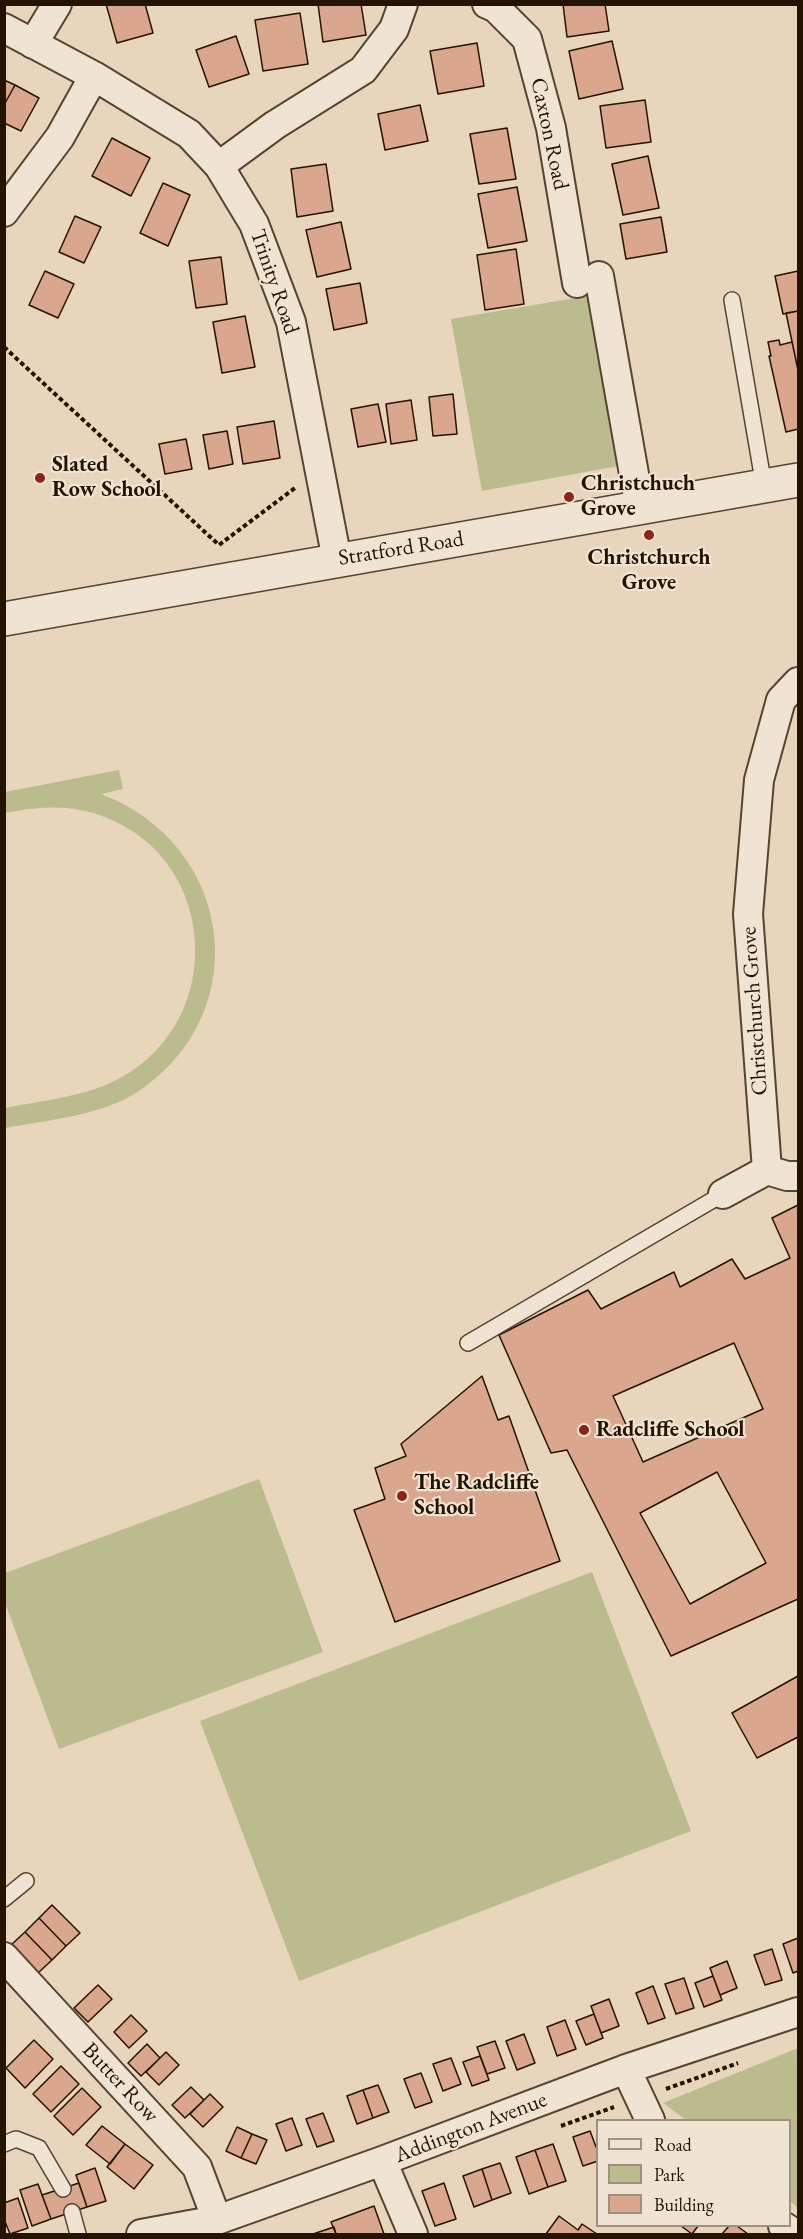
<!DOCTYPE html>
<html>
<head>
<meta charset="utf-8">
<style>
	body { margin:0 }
	#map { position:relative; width:803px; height:2239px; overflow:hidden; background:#e7d5bc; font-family:"EB Garamond",serif }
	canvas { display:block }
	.frame { position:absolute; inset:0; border:6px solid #251301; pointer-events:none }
	.legend { position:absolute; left:596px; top:2119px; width:195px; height:108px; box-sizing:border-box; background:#efe4d3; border:2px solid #9e907f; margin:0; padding:8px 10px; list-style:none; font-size:18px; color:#251301 }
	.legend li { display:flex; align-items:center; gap:12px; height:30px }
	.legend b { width:30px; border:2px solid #9e907f }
</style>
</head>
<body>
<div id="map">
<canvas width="803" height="2239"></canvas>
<div class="frame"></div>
<ul class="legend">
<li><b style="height:8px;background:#efe4d3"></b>Road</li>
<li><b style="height:16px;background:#bbbc8d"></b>Park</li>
<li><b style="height:16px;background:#daa68e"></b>Building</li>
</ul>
</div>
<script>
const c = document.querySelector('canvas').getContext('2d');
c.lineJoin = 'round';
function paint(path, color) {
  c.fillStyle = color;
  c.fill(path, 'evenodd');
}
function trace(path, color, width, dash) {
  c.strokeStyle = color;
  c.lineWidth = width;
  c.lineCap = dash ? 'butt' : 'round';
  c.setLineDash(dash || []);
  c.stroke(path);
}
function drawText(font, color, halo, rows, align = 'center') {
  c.font = font + ' "EB Garamond",serif';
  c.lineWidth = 4.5;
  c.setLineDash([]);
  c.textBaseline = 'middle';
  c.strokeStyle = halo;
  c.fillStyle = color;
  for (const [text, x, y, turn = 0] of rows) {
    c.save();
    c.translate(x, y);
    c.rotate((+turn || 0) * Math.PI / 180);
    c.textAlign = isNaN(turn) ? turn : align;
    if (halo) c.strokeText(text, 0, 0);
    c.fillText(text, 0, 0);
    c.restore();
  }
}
const green = new Path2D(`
	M587,296L618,466L482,491L451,319Z
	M119,770L123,789L101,794C233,844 257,1011 139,1091C101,1116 48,1120 5,1128V1108C44,1100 87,1097 122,1077C226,1019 218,862 107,818C73,804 40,806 5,813V792Z
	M259,1479L323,1652L59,1749L5,1603V1573Z
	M592,1572L691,1831L299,1981L200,1721Z
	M798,2048V2208L790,2201V2120H686L663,2103Z`);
const building = new Path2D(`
	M106,4H145L153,33L117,43Z
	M318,4H361L366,35L323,42Z
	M563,4H605L609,31L567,37Z
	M300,13L308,64L263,71L255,20Z
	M236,36L249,74L209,87L196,50Z
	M612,41L623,89L579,99L569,51Z
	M477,43L484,86L438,94L430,51Z
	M4,80L15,85L4,105Z
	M15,85L39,98L21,131L4,123V105Z
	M645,100L651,142L606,148L600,106Z
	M420,105L428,141L385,150L378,114Z
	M507,128L516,179L479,184L470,134Z
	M112,138L150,158L131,196L92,176Z
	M648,156L659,208L623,215L612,164Z
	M326,164L333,211L297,217L291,169Z
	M163,183L190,195L168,246L140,233Z
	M517,187L527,241L488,248L478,194Z
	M75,216L101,227L84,263L59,252Z
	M661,217L667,252L626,259L620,224Z
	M341,222L351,269L317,277L306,230Z
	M516,249L524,304L485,310L477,255Z
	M221,257L227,304L196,308L189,261Z
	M45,271L74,284L58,318L29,305Z
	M798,271V311L783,314L775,276Z
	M360,283L367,323L334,330L326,289Z
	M798,311V370L786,313Z
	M245,316L255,367L222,373L213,322Z
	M779,340L780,345L792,342L798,370V429L786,432L769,356H771L768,342Z
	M453,394L457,434L433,436L429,397Z
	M411,400L417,440L391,444L386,404Z
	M378,404L386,442L358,447L351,409Z
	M274,421L280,458L243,464L237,427Z
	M227,431L233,464L209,469L203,435Z
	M186,439L192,469L165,474L159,444Z
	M798,1205V1599L671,1656L567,1450L551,1453L499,1335L588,1290L601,1309L674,1272L680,1287L732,1259L745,1279L790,1258L772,1218ZM734,1343L763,1409L643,1462L613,1396ZM717,1472L766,1563L690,1604L640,1513Z
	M482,1376L498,1420L509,1416L560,1561L395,1622L354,1510L385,1499L375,1468L406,1456L401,1444Z
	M798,1676V1737L757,1758L732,1713Z
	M52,1905L80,1933L66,1946L39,1918Z
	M39,1918L66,1946L52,1960L25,1932Z
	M25,1932L52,1960L38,1973L11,1945Z
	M798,1938V1971L793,1973L783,1944Z
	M772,1949L782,1980L765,1985L754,1955Z
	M727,1961L737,1988L720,1995L710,1968Z
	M713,1976L722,2000L704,2007L695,1983Z
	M684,1978L694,2008L676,2014L665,1984Z
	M98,1985L112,1999L88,2022L74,2008Z
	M653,1986L665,2018L648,2024L636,1993Z
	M609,1999L619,2026L601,2033L591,2006Z
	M594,2014L603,2038L586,2045L576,2021Z
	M131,2015L147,2031L129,2048L114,2032Z
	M565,2020L576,2049L557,2056L547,2027Z
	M524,2034L535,2063L517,2070L506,2041Z
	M34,2040L53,2059L25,2088L6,2068Z
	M495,2041L505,2068L487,2074L477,2047Z
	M147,2044L160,2058L141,2076L128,2063Z
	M166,2052L179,2065L159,2085L146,2072Z
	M480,2056L489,2080L472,2086L463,2062Z
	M451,2058L461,2084L443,2091L433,2064Z
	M61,2066L79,2084L51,2112L33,2094Z
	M421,2073L432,2102L415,2108L404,2079Z
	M378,2085L389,2112L373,2118L363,2090Z
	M191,2087L204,2100L185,2118L172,2105Z
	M82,2088L101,2107L73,2135L54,2116Z
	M363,2090L373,2118L357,2124L347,2096Z
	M210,2094L223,2107L203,2127L190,2114Z
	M323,2113L334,2141L317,2147L306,2119Z
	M292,2118L302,2145L286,2151L276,2124Z
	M102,2126L125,2144L110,2164L86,2145Z
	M237,2127L252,2134L241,2158L226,2151Z
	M590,2131L598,2152V2161L583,2166L573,2137Z
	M252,2134L267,2140L256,2164L241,2158Z
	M125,2144L153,2165L134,2189L107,2167Z
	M553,2144L566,2181L548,2187L535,2150Z
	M535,2150L548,2187L529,2194L516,2157Z
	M500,2163L511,2193L492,2200L482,2169Z
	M95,2168L106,2201L87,2207L76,2175Z
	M482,2169L492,2200L474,2207L463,2176Z
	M79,2183L87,2207L51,2219L42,2195Z
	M444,2183L456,2219L435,2226L422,2191Z
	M38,2184L51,2219L32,2226L20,2190Z
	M18,2198L28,2228L10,2234L4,2219V2203Z
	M374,2206L384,2234H336L331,2222Z
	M559,2216L578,2230L582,2224L597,2234H546Z
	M681,2226H698L692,2234Z
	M729,2226H737L748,2234H722Z
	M334,2227L336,2234H313Z`);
const path = new Path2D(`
	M4,347L219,545L295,488
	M666,2089L738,2063
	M561,2126L614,2107`);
const service = new Path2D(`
	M732,300L764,486
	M468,1343L723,1194
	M4,1899L26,1881
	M4,2144L16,2139L39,2148L63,2189
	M72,2212L78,2234`);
const minor = new Path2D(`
	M487,4L496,8L527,39L551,128L577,283
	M4,28L94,76L189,134L219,166L254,224L291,322L337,560
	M33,44L57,4
	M219,166L275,125L363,70L394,29L403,4
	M4,212L60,137L94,76
	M599,276L640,508
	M767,1170L748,914L759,780L781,700L798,682
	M723,1194L767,1170L787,1176H798
	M4,1957L197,2167L217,2220
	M626,2069L650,2120
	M382,2161L413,2234
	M783,2226L795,2234
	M141,2234L217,2220L382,2161L626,2069L798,2012`);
const tertiary = new Path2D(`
	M4,619L798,480`);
const markers = [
	[40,478,6,"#8f2418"],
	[569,497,6,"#8f2418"],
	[649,535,6,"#8f2418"],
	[584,1430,6,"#8f2418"],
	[402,1496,6,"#8f2418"]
];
const streetNames = [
	["Caxton Road",549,134,78],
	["Trinity Road",274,282,71],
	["Stratford Road",401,549,-9],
	["Christchurch Grove",755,1011,-94],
	["Butter Row",120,2083,47],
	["Addington Avenue",471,2128,-21]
];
const poiNames = [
	["Slated",52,465],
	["Row School",52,490],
	["Christchuch",581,484],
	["Grove",581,509],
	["Christchurch",649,558,"center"],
	["Grove",649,583,"center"],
	["Radcliffe School",596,1430],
	["The Radcliffe",414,1483],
	["School",414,1508]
];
paint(green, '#bbbc8d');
paint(building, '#daa68e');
trace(building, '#251301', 1.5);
trace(service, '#564430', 18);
trace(minor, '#564430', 32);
trace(tertiary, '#564430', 36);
trace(path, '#251301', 4, [4.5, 3]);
trace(service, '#efe4d3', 15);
trace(minor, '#efe4d3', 28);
trace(tertiary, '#efe4d3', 33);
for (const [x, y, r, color] of markers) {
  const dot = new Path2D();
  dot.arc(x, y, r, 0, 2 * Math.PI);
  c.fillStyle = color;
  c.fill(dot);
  trace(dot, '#efe4d3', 2);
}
drawText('22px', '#251301', '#efe4d3', streetNames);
drawText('bold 22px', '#251301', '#efe4d3', poiNames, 'left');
</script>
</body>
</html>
